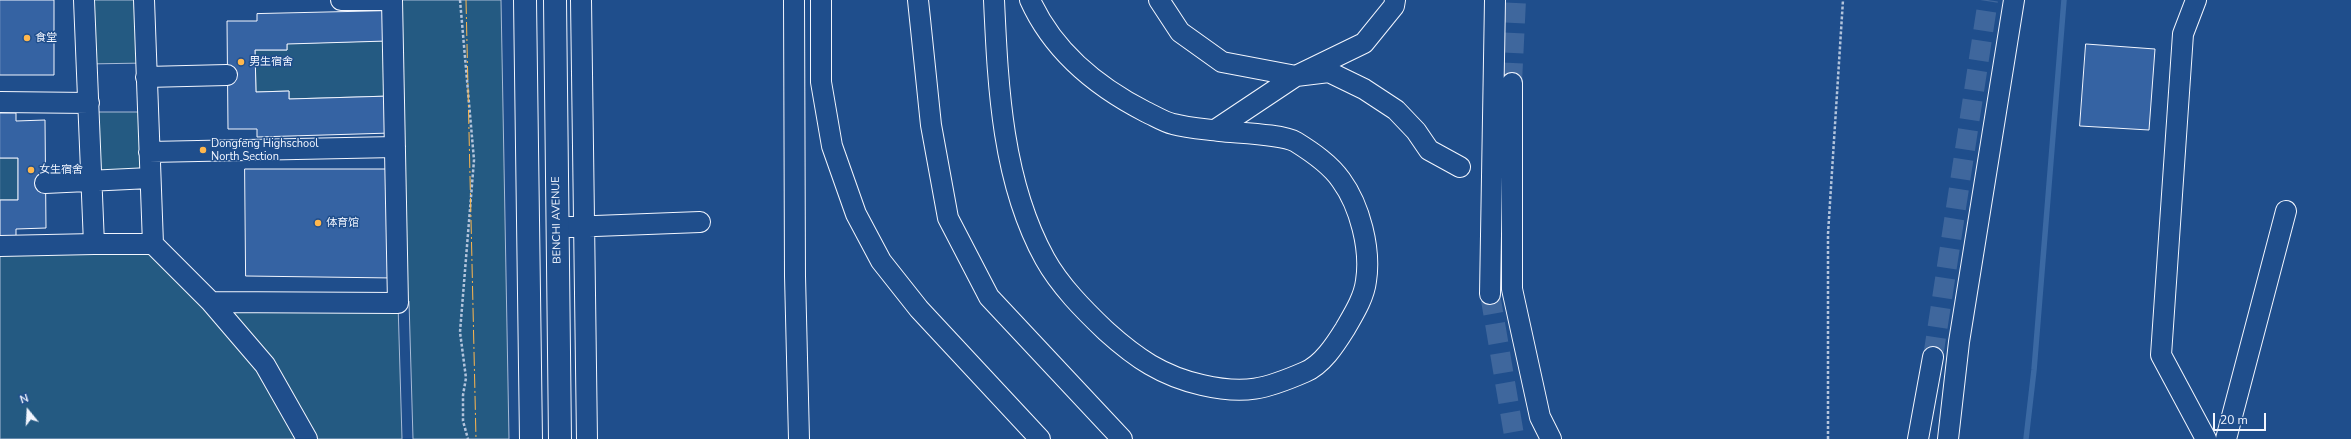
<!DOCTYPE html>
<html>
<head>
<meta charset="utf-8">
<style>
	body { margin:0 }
	#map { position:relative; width:2351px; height:439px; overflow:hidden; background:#1f4e8c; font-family:"Nunito Sans",sans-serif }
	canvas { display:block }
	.north { position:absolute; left:8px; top:391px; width:40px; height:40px; -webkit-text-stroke:3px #1f4e8c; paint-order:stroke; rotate:342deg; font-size:11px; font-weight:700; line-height:16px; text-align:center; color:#f2f6ff }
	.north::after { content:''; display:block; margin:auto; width:14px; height:18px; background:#f2f6ff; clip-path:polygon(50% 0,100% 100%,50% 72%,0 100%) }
	.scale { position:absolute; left:2213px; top:413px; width:53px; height:18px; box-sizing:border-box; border:2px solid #f2f6ff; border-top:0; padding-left:5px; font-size:12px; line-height:14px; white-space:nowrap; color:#f2f6ff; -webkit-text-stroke:3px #1f4e8c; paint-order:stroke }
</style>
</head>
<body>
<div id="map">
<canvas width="2351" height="439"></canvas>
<div class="north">N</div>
<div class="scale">20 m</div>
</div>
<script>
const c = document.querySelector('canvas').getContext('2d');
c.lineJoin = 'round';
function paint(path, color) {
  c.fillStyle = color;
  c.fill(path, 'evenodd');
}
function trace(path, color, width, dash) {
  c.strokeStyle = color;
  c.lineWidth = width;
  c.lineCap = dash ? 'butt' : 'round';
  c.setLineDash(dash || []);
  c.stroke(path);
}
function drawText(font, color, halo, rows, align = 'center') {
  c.font = font + ' "Nunito Sans","Noto Sans SC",sans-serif';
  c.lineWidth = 3;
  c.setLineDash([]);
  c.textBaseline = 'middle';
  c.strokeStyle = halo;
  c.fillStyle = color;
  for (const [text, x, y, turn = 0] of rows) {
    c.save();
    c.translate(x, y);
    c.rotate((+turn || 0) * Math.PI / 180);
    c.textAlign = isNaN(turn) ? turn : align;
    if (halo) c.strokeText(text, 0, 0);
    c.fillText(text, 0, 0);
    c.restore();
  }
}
const green = new Path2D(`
	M84,0H144L146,63L87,64Z
	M341,0H501L509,439H413L409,301L398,303L402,439H0V246L153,244L211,302L398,303L392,0Z
	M387,41L390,96L289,99V91L256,92L255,50H287V44Z
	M89,112H148L150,178L92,181Z
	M0,158H18V200H0Z`);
const stream = new Path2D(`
	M2026,439L2034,370L2064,0`);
const building = new Path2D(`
	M0,0H54V75H0Z
	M387,11V41L287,44V50H255L256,92L289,91V99L390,96L391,133L257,137V129H228L227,21H257V14Z
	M2086,44L2155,49L2149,130L2080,126Z
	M0,113H16V121L45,120L46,228L16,229V236H0V200H18V158H0Z
	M245,169H389L393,278L246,276Z`);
const minorTunnel = new Path2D(`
	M1512,83L1516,0
	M1490,294L1514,435L1517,439
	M1933,357L1988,0`);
const path = new Path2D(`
	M460,0L474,160L460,332L466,378L463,395V421L468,439
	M1828,439V234L1843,0`);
const minor = new Path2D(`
	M84,0L94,244H153
	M144,0L153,244L211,302L265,365L307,439
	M581,0L587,439
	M794,0L795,276L799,439
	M821,0V82L832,146L856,214L881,261L919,309L1040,439
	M918,0L931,125L948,218L989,297L1122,439
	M994,0C998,87 1002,181 1045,259C1060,286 1084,310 1106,331C1136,358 1162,376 1202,385C1245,395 1266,389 1305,372C1322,365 1335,345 1345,329C1353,315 1364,298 1366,281C1371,249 1360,206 1341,180C1330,164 1312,152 1296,142C1283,134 1237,133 1220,131C1205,129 1188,128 1173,124C1164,122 1155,116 1146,112C1097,87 1053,51 1030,0
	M1159,0L1180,32L1222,62L1296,76L1364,43L1394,6L1395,0
	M2196,0L2183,34L2161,355L2206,439
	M146,77L227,75
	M1512,83V289L1540,417L1551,439
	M0,102L89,103
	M1215,130L1296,76L1329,72L1364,89L1396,110L1416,131L1429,150L1460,167
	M149,152L395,147
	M45,183L150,178
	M569,227L700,222
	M0,246L94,244
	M1490,294L1495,0
	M211,302L398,303L392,0H341
	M1918,439L1933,357
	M1948,439L1959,342L2014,0
	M2226,439L2286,211`);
const major = new Path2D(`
	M525,0L531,439
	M555,0L560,439`);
const power = new Path2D(`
	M466,0L476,439`);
const markers = [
	[27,38,4,"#ffb74d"],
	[241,62,4,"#ffb74d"],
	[203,150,4,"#ffb74d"],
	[31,170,4,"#ffb74d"],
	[318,223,4,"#ffb74d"]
];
const poiNames = [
	["食堂",35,38],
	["男生宿舍",249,62],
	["Dongfeng Highschool",211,144],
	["North Section",211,157],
	["女生宿舍",39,170],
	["体育馆",326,223]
];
const streetNames = [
	["BENCHI AVENUE",557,220,-91]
];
paint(green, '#245a82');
trace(green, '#a8bbd7', 1);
trace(stream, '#3b69a3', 5.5);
paint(building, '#3563a3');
trace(building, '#f2f6ff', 1);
trace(minorTunnel, '#3f679d', 20, [20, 10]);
trace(minor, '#f2f6ff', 22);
trace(major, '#f2f6ff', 24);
trace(path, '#b3c4dc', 2.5, [3, 2]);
trace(minor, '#1f4e8c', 20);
trace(major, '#1f4e8c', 22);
trace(power, '#ffb74d', 1, [14, 3, 2, 3]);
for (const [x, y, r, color] of markers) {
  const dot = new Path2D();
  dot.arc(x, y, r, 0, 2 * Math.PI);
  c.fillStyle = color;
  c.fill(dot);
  trace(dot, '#1f4e8c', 1.5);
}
drawText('11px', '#f2f6ff', '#1f4e8c', poiNames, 'left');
drawText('11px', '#f2f6ff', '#1f4e8c', streetNames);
</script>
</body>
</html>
